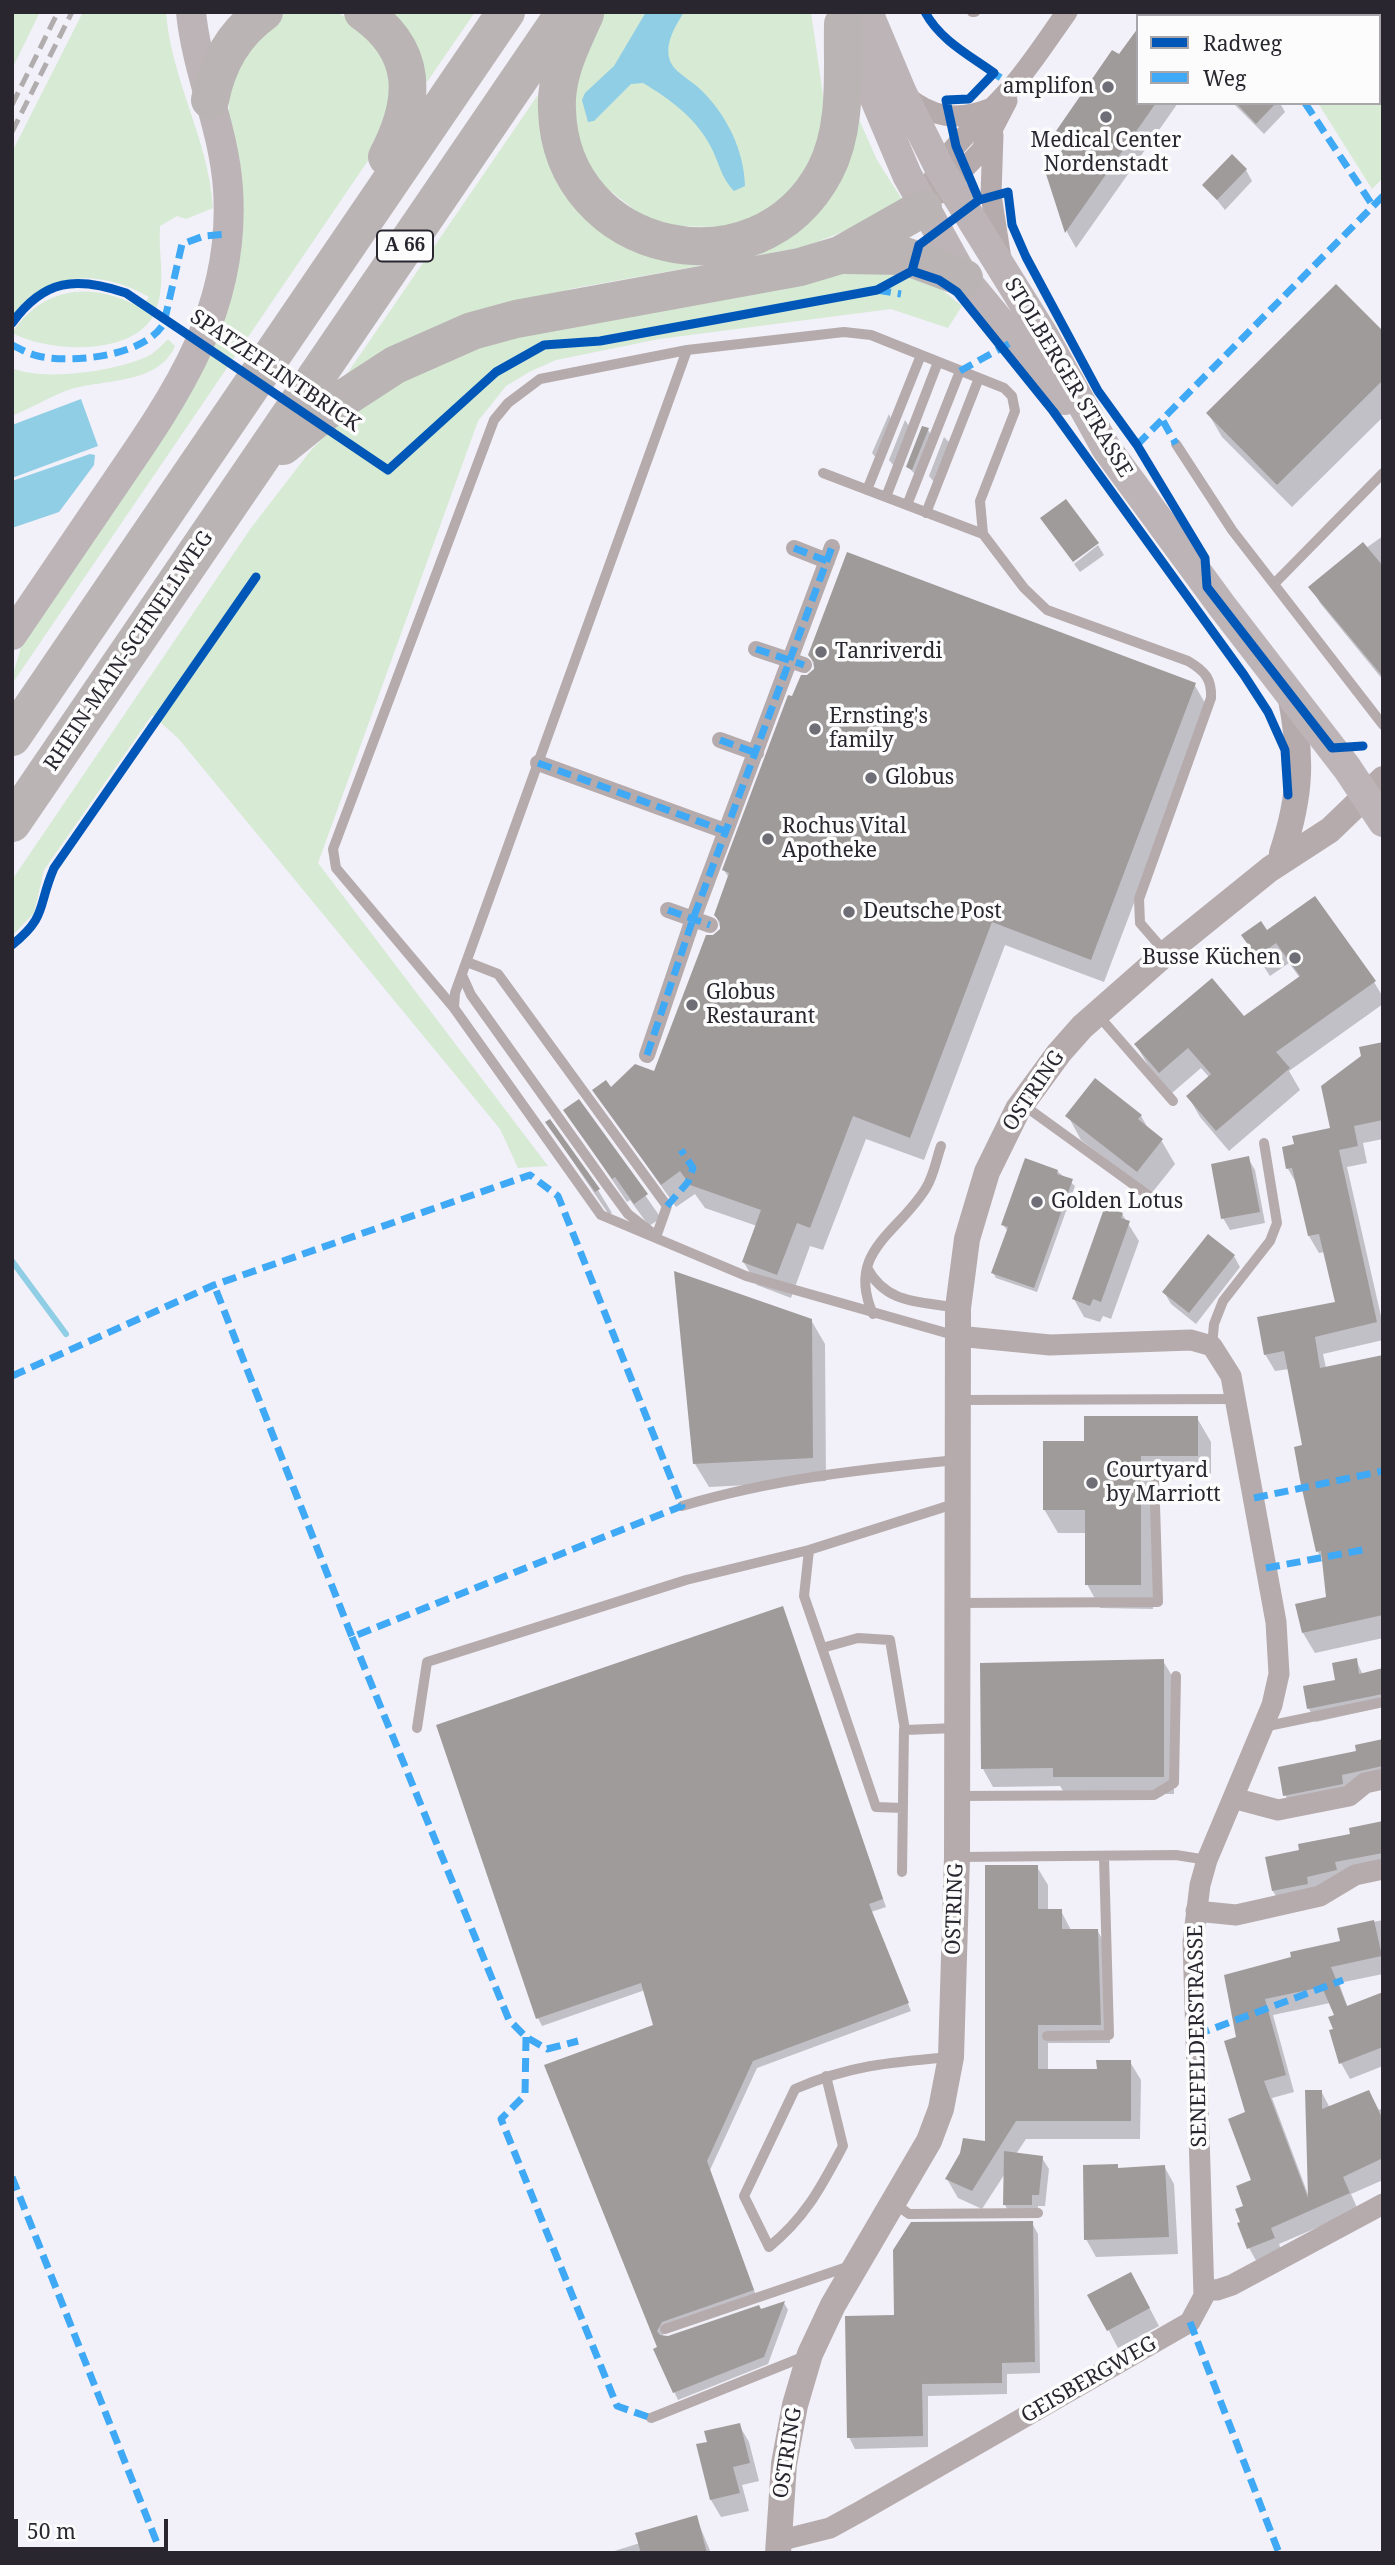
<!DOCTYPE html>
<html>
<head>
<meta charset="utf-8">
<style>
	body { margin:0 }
	#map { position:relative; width:1395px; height:2565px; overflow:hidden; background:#f2f0f8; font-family:"Noto Serif",serif }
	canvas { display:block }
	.frame { position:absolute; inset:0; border:14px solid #29262f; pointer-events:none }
	.legend { position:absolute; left:1136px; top:14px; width:245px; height:91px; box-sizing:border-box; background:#fcfcfc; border:2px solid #a8a6aa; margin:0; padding:9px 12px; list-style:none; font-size:21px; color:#29262f }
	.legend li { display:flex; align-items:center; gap:14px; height:35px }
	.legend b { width:35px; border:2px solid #a8a6aa }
	.scale { position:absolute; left:14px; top:2519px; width:154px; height:32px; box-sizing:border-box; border:4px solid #29262f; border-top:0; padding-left:9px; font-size:21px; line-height:24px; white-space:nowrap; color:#29262f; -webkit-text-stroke:5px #fcfcfc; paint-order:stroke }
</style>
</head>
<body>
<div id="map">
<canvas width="1395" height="2565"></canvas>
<div class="frame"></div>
<ul class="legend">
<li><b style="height:9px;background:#0057b8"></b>Radweg</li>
<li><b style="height:9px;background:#3fa9f5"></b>Weg</li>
</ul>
<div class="scale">50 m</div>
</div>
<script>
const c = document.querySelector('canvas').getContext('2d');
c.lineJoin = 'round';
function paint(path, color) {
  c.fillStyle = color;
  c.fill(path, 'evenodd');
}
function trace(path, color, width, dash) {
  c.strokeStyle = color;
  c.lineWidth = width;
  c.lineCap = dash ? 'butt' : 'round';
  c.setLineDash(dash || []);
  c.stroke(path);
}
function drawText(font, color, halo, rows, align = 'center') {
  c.font = font + ' "Noto Serif",serif';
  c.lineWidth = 7;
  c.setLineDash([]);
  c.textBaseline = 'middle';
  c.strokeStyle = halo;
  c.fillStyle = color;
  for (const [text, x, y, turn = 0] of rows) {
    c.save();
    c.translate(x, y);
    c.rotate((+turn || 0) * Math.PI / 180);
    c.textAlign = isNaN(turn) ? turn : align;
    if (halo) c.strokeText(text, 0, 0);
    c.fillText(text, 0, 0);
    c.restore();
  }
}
const green = new Path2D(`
	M12,12H40L12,69Z
	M83,12H166C171,80 209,140 213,208L186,219L177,216L160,226C158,254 166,279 157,307C141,358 50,353 12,333C44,286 92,281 141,308L149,297C100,269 47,270 12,317V152Z
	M285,12H336L373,32L396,83L382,140L12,684C12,667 22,656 21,639L195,377L229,115L228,85L268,18Z
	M384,12H475L418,95Z
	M601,12H811L825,109L814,159L780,202L733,227L655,226L584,170L570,111L582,43Z
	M1252,12H1383V178L1372,189L1318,103H1379V16H1250Z
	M544,86L579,204L758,246L849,97L877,160L903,201L885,215L804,247L570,289L338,387Z
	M897,268L941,289L962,306L948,328L891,309L659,339L556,360L531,371L506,386L478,421L318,863L548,1166L518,1168L500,1129L178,738L152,715L44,870L34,913L12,936V880L251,528L311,450L368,394L498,337L839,270Z
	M168,339L175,346C159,384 106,379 71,389C51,396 31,408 12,416V368C43,382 122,371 152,354C157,350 163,344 168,339Z`);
const water = new Path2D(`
	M646,12H684C675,27 663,45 671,63C676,73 692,81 700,89C726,114 744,149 745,186L734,191C721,178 719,162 711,147C696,118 670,99 643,83L631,84L594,121L588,122L582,100L585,93L614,66Z
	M81,399L98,446L12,478V425Z
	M90,454L95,455L94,465L59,512L12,528V481Z`);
const shadow = new Path2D(`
	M1151,12H1160L1165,16H1148Z
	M1119,57L1138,103H1178L1076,248L1067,232L1048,174L1067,147L1058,131Z
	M1233,103H1280L1285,112L1264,134Z
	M1246,170L1252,181L1225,210L1205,185Z
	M1383,333V417L1292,507L1222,437L1208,413Z
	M889,414L891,419L876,458L872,453Z
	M905,420L909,426L894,466L889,460Z
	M928,430L931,435L915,474L908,467Z
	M944,437L950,443L934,482L929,476Z
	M1383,536V680L1320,603L1311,587Z
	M1098,545L1104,555L1080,572L1074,564Z
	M810,655L1194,684L1208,708L1104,982L1005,945L924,1160L866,1139L823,1250L810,1246L791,1298L757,1285L743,1261L757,1226L705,1208L695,1194L676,1207L594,1090L611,1089L655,1073L713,937L721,930L716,915L729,878L724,870L793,699L815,670Z
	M1267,933L1374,982L1383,997V1004L1289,1071L1300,1090L1229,1151L1200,1117L1188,1096L1209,1077L1201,1068L1172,1093L1148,1065L1136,1045L1244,1018L1300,978L1289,963L1270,976L1244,936Z
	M1383,1044V1139L1363,1143L1367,1163L1347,1167L1383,1325V1340L1323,1354L1326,1368L1383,1419L1289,1369L1275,1371L1265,1354L1337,1303L1325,1252L1319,1253L1309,1236L1298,1186L1288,1169L1332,1129Z
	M579,1101L661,1218L649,1226L630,1200L627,1202L565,1110Z
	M1068,1116H1141L1149,1130L1161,1140L1175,1164L1151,1194L1081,1140Z
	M547,1123L598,1190L612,1213L609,1215Z
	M1248,1158L1255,1170L1265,1223L1230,1230L1223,1218Z
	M1057,1171L1075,1186L1037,1292L996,1278L993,1273L1008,1231L1003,1225Z
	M1122,1214L1139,1241L1111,1319L1103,1316L1100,1322L1084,1317L1074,1299Z
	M1234,1256L1240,1267L1196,1324L1171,1304L1164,1292Z
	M811,1320L825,1344L826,1481L709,1487L695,1464Z
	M1197,1418L1211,1442V1479H1154L1153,1609L1100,1608L1087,1584V1533H1058L1044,1509L1086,1443Z
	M1383,1433V1638L1315,1653L1303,1633L1328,1599L1324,1562L1318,1552L1296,1448Z
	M782,1608L886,1907L871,1912L911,2011L757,2068L710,2170L757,2298L666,2329L662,2337L668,2338L784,2303L788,2310L768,2364L678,2400L655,2350L659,2348L546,2066L655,2026L645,1990L542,2026L538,2018Z
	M1356,1660L1363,1675L1383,1670V1707L1316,1722L1309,1709L1305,1687L1337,1681Z
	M1163,1661L1174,1679V1794H1065L1060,1786L993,1787L983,1769L981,1665Z
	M1383,1741V1779L1292,1806L1285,1795Z
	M1383,1823V1869L1282,1906L1273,1891L1267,1858L1301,1851Z
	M1037,1867L1048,1885V1911H1061L1071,1930H1097L1108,1949L1110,2043H1048V2071L1098,2070L1130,2062L1141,2080L1140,2139H1026L1016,2154L1042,2158L1049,2169L1045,2206H1038V2216H1011L1005,2205L1006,2172L982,2209L958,2198L947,2179L986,2143Z
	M1383,1920V1974L1339,1983L1348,2008L1383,1994V2066L1350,2079L1341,2063L1336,2016L1330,2003L1273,2015L1294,2092L1272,2098L1309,2197L1321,2091L1330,2108L1369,2092L1379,2110L1383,2108V2180L1351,2194L1358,2210L1279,2244L1283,2255L1258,2264L1249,2248L1245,2207L1253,2181L1238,2038L1226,1977L1342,1942L1339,1929Z
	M1164,2166L1174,2184L1178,2254L1096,2257L1086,2239L1118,2170Z
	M1032,2223L1038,2234L1040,2373L1007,2374V2394L928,2396V2447L855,2449L849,2437L896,2317Z
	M1141,2292L1159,2326L1118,2348L1090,2295Z
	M739,2425L749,2442L759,2481L742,2485L749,2511L721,2517L711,2500L709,2443Z
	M696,2517L711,2553H608L640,2543Z`);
const stream = new Path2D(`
	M12,1261L66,1334`);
const building = new Path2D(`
	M1138,28V103H1156L1065,233L1046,174L1069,140L1056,131L1112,50L1119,54Z
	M1236,103H1276L1256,124Z
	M1232,154L1247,169L1217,200L1202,185Z
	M1336,284L1383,331V380L1277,485L1206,413Z
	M922,426L929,428L912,470L906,467Z
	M1066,499L1099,543L1073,562L1040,518Z
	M1363,542L1383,566V677L1308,587Z
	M847,552L1196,683L1091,960L992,922L910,1138L853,1116L810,1228L797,1223L777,1275L742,1262L761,1210L690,1185L680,1171L661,1185L592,1090L606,1080L611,1087L635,1064L654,1071L706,935H713L720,929V922L714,915L729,873L722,870L788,695L792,696L801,675H807L814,669V662L808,655Z
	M1315,896L1376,981L1276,1052L1290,1068L1216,1131L1186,1096L1211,1074L1188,1048L1159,1073L1134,1044L1212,978L1244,1016L1300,976L1276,943L1257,957L1241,935L1261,921L1267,930Z
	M1383,1042V1120L1354,1126L1358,1146L1339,1150L1377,1322L1315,1337L1320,1368L1383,1355V1615L1302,1633L1295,1604L1326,1597L1321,1551L1316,1552L1300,1480L1294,1447L1302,1445L1284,1351L1264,1355L1257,1317L1335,1302L1319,1234L1308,1236L1292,1168L1286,1169L1282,1147L1294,1144L1292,1136L1330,1128L1321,1086L1361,1056L1359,1047Z
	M1095,1078L1142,1115L1138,1119L1163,1139L1137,1172L1065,1116Z
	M579,1099L648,1194L634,1204L615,1177L612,1179L563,1110Z
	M550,1119L600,1189L595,1192L545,1122Z
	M1249,1156L1260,1212L1221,1219L1211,1164Z
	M1025,1158L1058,1170L1057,1174L1073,1179L1034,1288L991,1273L1008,1227L1001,1225Z
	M1105,1206L1123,1213L1121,1218L1130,1221L1101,1302L1093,1299L1090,1306L1072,1299Z
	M1208,1234L1235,1255L1189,1313L1162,1292Z
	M674,1271L812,1319L813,1458L693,1464Z
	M1084,1416H1198V1456H1141V1585H1085V1510H1043V1441H1084Z
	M783,1606L883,1899L869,1904L909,2003L753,2061L707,2161L754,2290L662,2322L657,2331L660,2335L668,2336L759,2305L761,2309L785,2301L764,2357L673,2393L653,2349L657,2347L544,2065L653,2025L641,1983L536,2019L436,1725Z
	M1357,1658L1359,1674L1383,1668V1694L1307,1709L1303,1686L1335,1680L1332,1663Z
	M1164,1659V1777H1053V1768L981,1769L980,1663Z
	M1383,1739V1766L1342,1775L1343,1784L1283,1796L1278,1767L1356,1751L1355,1745Z
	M1383,1821V1853L1335,1862L1337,1870L1307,1877L1308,1884L1272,1891L1265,1857L1299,1850L1298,1844L1350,1834L1349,1828Z
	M985,1865H1038V1909H1062V1929H1098L1101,2025H1038V2069H1097L1096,2060H1131V2121H1016L972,2191L945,2179L960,2153L963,2138L985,2141Z
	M1374,1920L1382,1956L1331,1967L1347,2006L1383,1992V2047L1339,2064L1329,2030L1333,2029L1328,2017L1334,2015L1322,1987L1265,1999L1286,2075L1264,2081L1308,2198L1305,2090H1322V2109L1369,2090L1383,2120V2158L1343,2177L1350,2193L1271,2228L1275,2238L1247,2249L1237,2223L1240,2222L1235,2209L1243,2206L1236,2186L1251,2180L1228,2119L1245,2112L1224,2041L1236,2037L1224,1975L1291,1957L1290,1952L1340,1941L1337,1928Z
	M1004,2151L1043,2156L1039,2195H1032V2205H1003Z
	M1118,2164V2168L1165,2165L1169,2237L1084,2240L1083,2165Z
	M1033,2221L1035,2362L1002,2363V2383L922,2384L923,2436L847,2438L845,2316L894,2315L893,2250L911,2222Z
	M1131,2272L1150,2308L1107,2331L1087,2295Z
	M740,2423L750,2463L733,2467L740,2493L710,2500L696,2444L707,2442L704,2431Z
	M697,2515L707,2553H641L635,2533Z`);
const service = new Path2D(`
	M972,12H975
	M1176,444L1232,530L1383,725
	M823,473L983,534
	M867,490L921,355
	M886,497L938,362
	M907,505L960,371
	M926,513L979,378
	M1274,584L1383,473
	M467,962L498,974L667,1206L656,1237
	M462,975L471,995L606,1184L628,1214L651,1232
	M454,1008L455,993L687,350
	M1097,1014L1173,1101
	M1022,1104L1152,1198
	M867,1268C887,1305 920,1301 958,1308
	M873,1314C845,1251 899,1233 926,1188C934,1175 936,1160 941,1146
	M957,1336L746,1276L601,1215L454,1008L336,868L333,849L494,420L508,403L540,379L687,350L844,332L871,335L1004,388L1012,396L1015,411L980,501L983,534L1024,588L1047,610L1188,661C1205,671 1212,679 1211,698L1139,899L1140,923L1166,953
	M1212,1346L1214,1324L1223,1301L1270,1241L1277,1223L1264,1143
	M959,1400L1236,1399
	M682,1506C772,1479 863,1469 957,1460
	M957,1603L1158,1602L1154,1473
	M822,1648L876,1807L903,1808
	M1263,1727L1383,1702
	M417,1728L427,1662L686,1580L809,1550
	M956,1728L905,1730L890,1640L858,1638L822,1648L804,1596L809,1550L957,1503
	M957,1796L1154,1795L1174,1783L1176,1676
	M957,1857L1176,1855L1207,1860
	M902,1872L904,1729
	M1047,2036L1109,2035L1104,1857
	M826,2076L843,2146C821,2187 806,2217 769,2247L744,2196L795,2089C850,2065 892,2062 951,2057
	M894,2203L909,2214L1038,2213
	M665,2329L850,2266
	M651,2418L808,2355`);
const pedestrian = new Path2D(`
	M794,548L827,561
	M756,649L804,665
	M720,740L756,753
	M538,763L725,831
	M668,910L710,925
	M647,1055L693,919L832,547`);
const minor = new Path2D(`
	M906,96C932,118 958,121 989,109
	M993,135L991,195L1001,259
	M941,193L981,151L1007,101
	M923,208C933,156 979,125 1012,87C1032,64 1049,37 1067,12
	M1233,1798L1278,1810L1349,1796L1365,1783L1383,1779
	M1196,1911L1236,1915L1254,1911L1320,1896L1355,1875L1383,1869
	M1205,2289L1217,2290L1232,2285L1383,2204
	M778,2541L830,2528L861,2511L1190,2322L1204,2296L1193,1942L1200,1885L1207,1860L1272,1705L1279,1674L1276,1622L1231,1376L1212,1346L1191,1340L1050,1345L957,1336`);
const tertiary = new Path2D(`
	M1282,853C1302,793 1302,755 1290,694
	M778,2553L784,2464L795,2405L810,2354L833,2305L929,2141L941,2109L951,2057L957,1857L958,1308L967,1239L987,1172L1018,1109L1059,1053L1082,1027L1166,953L1270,869L1330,830L1383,779`);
const secondary = new Path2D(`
	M868,12L902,93L939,167L1044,336L1106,448L1222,606L1347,768L1383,822
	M847,33L907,175L964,278L1065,400
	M12,635C46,585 80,535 114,485C178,392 236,308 228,189C224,128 197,73 191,12`);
const motorway = new Path2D(`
	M363,12C420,52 416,102 387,157
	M585,14C571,45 555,75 557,110C561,255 758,298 825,171C848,127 842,72 843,24
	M210,100C217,64 233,34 264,12
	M845,255L905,256L964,278
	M283,446L335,404L395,365L472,331L516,319L800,267L840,255L923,208
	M12,737L506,12
	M12,823L565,12`);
const rail = new Path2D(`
	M12,105L58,12
	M12,132L72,12`);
const quiet = new Path2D(`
	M989,70L1013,86
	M1305,103L1373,206
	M877,290L901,294
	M12,345C20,349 29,354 38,356C72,364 146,356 164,323L182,244L204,236L228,234
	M960,371L1014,341
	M1163,421L1176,444
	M1137,445L1383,196
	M794,548L827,561
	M756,649L804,665
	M720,740L756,753
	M538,763L725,831
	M668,910L710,925
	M647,1055L693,919L832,547
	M667,1206L688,1182L693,1168L681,1150
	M12,1376L214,1285L530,1175L558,1196L682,1506L352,1637L214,1285
	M1254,1498L1383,1471
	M1266,1568L1368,1549
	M352,1637L509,2020L526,2037L547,2049L578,2041
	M1196,2035L1343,1980
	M526,2037L525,2095L501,2119L617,2406L651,2418
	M12,2177L161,2553
	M1190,2322L1279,2553`);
const cycleway = new Path2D(`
	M925,12C940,40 969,55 994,73L969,99L946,100L956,146L979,200
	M912,271L919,245L979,200L1008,192L1012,225L1026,257L1098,391L1137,445L1205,558L1207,587L1332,748L1363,746
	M12,323C44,279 76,276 126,293L388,470L496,372L544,345L600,341L877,290L912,271L939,280L957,292L1053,411L1244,675L1268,712L1285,750L1288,795
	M12,945C48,916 37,907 54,868L256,577`);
const markers = [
	[1108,87,7,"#6f6d75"],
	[1106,117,7,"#6f6d75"],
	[821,652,7,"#6f6d75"],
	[815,729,7,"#6f6d75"],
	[871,778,7,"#6f6d75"],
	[768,839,7,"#6f6d75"],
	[849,912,7,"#6f6d75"],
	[1295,958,7,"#6f6d75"],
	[692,1005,7,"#6f6d75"],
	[1037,1202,7,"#6f6d75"],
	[1092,1483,7,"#6f6d75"]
];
const shields = [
	[405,246,56]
];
const shieldNames = [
	["A 66",405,246]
];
const poiNames = [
	["amplifon",1094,87,"right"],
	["Medical Center",1106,141,"center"],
	["Nordenstadt",1106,165,"center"],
	["Tanriverdi",835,652],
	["Ernsting's",829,717],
	["family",829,741],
	["Globus",885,778],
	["Rochus Vital",782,827],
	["Apotheke",782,851],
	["Deutsche Post",863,912],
	["Busse Küchen",1281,958,"right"],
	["Globus",706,993],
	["Restaurant",706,1017],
	["Golden Lotus",1051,1202],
	["Courtyard",1106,1471],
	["by Marriott",1106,1495]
];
const streetNames = [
	["SPATZEFLINTBRICK",275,371,34],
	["STOLBERGER STRASSE",1068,378,59],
	["RHEIN-MAIN-SCHNELLWEG",129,651,-56],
	["OSTRING",1034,1091,-56],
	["OSTRING",955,1909,-88],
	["SENEFELDERSTRASSE",1198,2036,-91],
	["GEISBERGWEG",1089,2380,-30],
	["OSTRING",788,2453,-81]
];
paint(green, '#d6ead4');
paint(water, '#8fcee5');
paint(shadow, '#0003');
trace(stream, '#8fcee5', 6);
paint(building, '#a09b9b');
trace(service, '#b5abac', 10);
trace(pedestrian, '#b5abac', 16);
trace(minor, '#b5abac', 21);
trace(tertiary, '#b5abac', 26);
trace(secondary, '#bdb4b7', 30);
trace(motorway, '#bbb4b5', 38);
trace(rail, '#b1acae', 5, [14, 7]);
trace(quiet, '#3fa9f5', 7, [14, 7]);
trace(cycleway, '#0057b8', 9);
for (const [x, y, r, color] of markers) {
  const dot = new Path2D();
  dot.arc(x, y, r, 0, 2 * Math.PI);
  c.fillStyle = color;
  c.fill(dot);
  trace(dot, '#fcfcfc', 2.5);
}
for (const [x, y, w] of shields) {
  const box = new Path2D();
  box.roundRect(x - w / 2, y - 15.5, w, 31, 5);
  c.fillStyle = '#fcfcfc';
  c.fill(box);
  trace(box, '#29262f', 2);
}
drawText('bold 19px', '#29262f', null, shieldNames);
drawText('21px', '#29262f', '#fcfcfc', poiNames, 'left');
drawText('21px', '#29262f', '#fcfcfc', streetNames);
</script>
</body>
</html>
